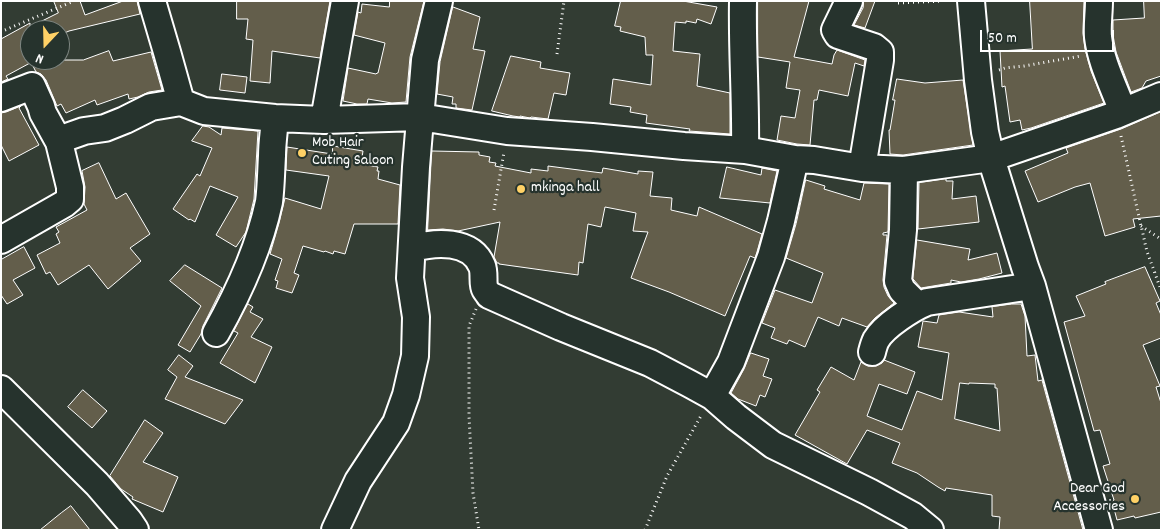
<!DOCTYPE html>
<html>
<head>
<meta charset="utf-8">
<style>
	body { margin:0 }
	#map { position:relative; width:1162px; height:531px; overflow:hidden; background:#323c33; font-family:Dekko,sans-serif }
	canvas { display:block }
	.frame { position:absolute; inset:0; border:2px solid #fff; pointer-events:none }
	.north { position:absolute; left:20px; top:20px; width:50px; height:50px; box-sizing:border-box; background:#26332d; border:1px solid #7d8581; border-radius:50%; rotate:201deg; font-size:14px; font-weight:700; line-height:20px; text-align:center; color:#fff }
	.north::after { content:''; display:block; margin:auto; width:18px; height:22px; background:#ffd166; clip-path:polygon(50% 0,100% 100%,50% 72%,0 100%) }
	.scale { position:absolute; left:980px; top:30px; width:134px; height:22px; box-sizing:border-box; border:2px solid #fff; border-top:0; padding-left:6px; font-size:15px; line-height:18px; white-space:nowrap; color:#fff; -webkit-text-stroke:4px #26332d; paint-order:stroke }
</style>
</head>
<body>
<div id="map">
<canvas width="1162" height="531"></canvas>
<div class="frame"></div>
<div class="north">N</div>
<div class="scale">50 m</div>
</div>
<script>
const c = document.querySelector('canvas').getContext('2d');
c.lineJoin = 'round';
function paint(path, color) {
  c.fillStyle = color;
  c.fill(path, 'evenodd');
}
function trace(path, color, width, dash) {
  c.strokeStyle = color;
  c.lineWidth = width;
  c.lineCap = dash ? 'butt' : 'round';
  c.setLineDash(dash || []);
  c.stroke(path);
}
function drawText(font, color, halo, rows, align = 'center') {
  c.font = font + ' Dekko,sans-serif';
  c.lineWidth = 4.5;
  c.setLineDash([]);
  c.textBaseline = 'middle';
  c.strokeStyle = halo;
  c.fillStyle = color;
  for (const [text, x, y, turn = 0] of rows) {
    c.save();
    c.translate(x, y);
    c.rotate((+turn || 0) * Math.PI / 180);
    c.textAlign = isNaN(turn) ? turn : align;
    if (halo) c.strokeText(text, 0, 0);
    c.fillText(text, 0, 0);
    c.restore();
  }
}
const building = new Path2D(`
	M54,1H80L85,15L123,1H137L140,14L69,31L60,35V30H30V63L6,76L8,79L1,82V39L30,23V27L58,13Z
	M237,1H330L320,58L272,51L270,83L250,81L253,40L246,39L248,19H237Z
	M390,1H424L410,57L406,102L392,103L368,99L367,104H357L343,101L348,68L376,74L377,73H378L385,43L354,35L358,12L361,13L362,4L389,7Z
	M621,1H683L717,7L711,24L697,19L696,23L686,21V23L675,22L673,51L700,54L697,86L730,93V134L689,131L690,129L646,123L647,115L630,112L631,107L610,104L613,79L651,85L653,55H646L645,37L620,31L621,27L615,26Z
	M758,1H809L794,57L832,64L834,55L837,50L865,60L864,66L855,63L848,96L819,90L817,100H814L810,145L797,144L777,140L781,116L795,118L800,90L786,88L790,62L758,57Z
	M864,1H875L865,28L854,25L863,8Z
	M1030,1H1084L1083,33L1085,49L1091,71L1104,103L1031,128L1022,130L1020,120L1010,122L1005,86L1002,87L1000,51L1032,49Z
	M1144,1H1161V76L1146,81L1142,88L1131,92L1116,52L1113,35V20L1144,18Z
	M453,7L480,17L473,49L485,51L472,110L456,108V104H452L453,97L437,94L440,62Z
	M109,51L113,61L151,52L162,90L149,92L138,97L129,99L128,94L97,105L95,100L66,113L61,104L57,106L46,80L41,74L36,72L30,60H83Z
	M511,56L541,62L540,68L570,73L566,95L554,93L548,119L531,117L530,118L520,116V117L513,116L492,111Z
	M222,74L247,77L245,93L220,90Z
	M897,79L925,83L963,80L973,145L903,155L890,154L889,130H890L895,100H893Z
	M21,106L19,108L39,145L9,161L1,145V113L6,112Z
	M1161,112V216L1133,219L1135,227L1105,236L1090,183L1075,187L1038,202L1025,171L1068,153L1066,148L1121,129Z
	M203,126L209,127L221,135L222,128L258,131L254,199L246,232L236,247L216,235L238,197L210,186L195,222L190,219L189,220L173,209L197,174L200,176L212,148L192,141Z
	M333,146L363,151L361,164L378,167L377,171H379L378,179L400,185L398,224H354L345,254L334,251L333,254L325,251L324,252L303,246L294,273L299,275L292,293L276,288L278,281L275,280L282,259L270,254L279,223L285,198L321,209L329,176L286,170L287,147L332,154Z
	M432,151L479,152V155L490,157L489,162L496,163L495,166L531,173V169L548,171V166L602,173L603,168L638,174V171L653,172L650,196L672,198L671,210L697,216L699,207L762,234L757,252L755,258L750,256L725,316L669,292L631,278L648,232L633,231L636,213L605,207L601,227L588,224L583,263L579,262L578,275L499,264V263H497L494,257L500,222L458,231L443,229L428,230Z
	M99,163L116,199L126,193L150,234L130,248L141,261L108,289L89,265L58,285L50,272L46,274L37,255L60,243L56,234L59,232L56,227L87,210L84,204L85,187L82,171Z
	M727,167L761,175L762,168L777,171L770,203L720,198Z
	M946,179V181H953L952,199L976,196L979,222L918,229L919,183Z
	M806,180L825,186L824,189L860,200L864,183L889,184L888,232L883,233V235H887L883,280L884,287L888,296L894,303L875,318L867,327L842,318L839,326L818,317L805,347L789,340L787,344L771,338L775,328L762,323L775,290L812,303L823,273L786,258L796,224Z
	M917,240L970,249L968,260L997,253L1002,273L979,279L961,282L951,280V283L921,288L913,279Z
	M24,247L35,268L13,280L23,295L7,304L1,295V260Z
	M185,265L222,288L203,326L201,334L190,352L178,345L201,306L170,281Z
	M1145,267L1160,301L1156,303L1161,315V338L1143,345L1160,386L1156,387L1161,403V512L1135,518L1134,516L1117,520L1112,501L1114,500L1103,466L1110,464L1100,430L1094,431L1064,322L1085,316L1076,296L1106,284L1105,282Z
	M248,304L253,307L250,312L263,319L251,337L272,347L255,383L220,363L238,333L234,331Z
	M1012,304H1021L1025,316L1027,356L1035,355L1038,381L1042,380L1083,530H999L1000,517L992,516V495L946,488L945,491L938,487L917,473L892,463L900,443L867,430L847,464L795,435L820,392L817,390L831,367L854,380L861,362L868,366H876L882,363L884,360L915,372L907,394L879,384L867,416L902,430L917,391L942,400L949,353L918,347L923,321L937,323L939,315L959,312L993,317L992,307ZM960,383L969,384V383L995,384V388H997L1000,431L955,419Z
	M751,353L769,359L763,376L772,379L765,397L760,395L756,406L738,399L731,393L744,369Z
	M179,355L193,366L185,377L243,400L225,424L165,399L177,377L168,370Z
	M83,390L107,411L92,428L68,407Z
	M145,420L163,433L143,462L178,477L163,512L132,499L133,497L121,489L110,476Z
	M71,506L90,530H40L61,513Z`);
const path = new Path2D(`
	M898,3L943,1
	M5,30L74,1
	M557,54L564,1
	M999,70L1005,68L1024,66L1081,56
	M1121,136L1141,226C1144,236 1145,247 1149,257C1153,268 1157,279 1161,290
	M494,210L504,152
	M1141,226L1161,239
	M476,309L469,326V416L473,493L479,530
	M645,530L667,476L702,414`);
const minor = new Path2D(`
	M152,1L167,52L181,102
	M743,1C742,51 746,100 745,150
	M849,1L835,30L838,35L874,47L880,52V60L862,168
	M971,1L978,80L985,132L991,158L1025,267L1032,286L1046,337L1099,530
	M1099,1C1099,13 1097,25 1098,37C1101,63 1114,87 1123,112
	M1,98L32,86L41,106L43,113L59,142L67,137L84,131L105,128L125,120L151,107L181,102L204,111L275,118L324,120L420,117L507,131L592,137L684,146L745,150L795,159L814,160L862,168L904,170L991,158L1116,115L1161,96
	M324,120L345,1
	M904,170L903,230L898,281L902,290L918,306
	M1,240L64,204L70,199V187L59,142
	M413,248C435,242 471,239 482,266C485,273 482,284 485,289C486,291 488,293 489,295L561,327L650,363L690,384L712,396L736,417L773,445L869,492L913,516L930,530
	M216,333C239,292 259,249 269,202C271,187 271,172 272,156C272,144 274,131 275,118
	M872,352C873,348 874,344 876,340C884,326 912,308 927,302L1032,286
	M1,389L97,484L129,521L135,530
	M712,396L731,362L771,257L781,221L795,159
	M335,530L358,481L396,423L406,395L415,356L416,317L410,278L416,167L425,60L439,1`);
const markers = [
	[302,153,5,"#ffd166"],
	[521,189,5,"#ffd166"],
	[1135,499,5,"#ffd166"]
];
const poiNames = [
	["Mob Hair",312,144],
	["Cuting Saloon",312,162],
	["mkinga hall",531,189],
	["Dear God",1125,490,"right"],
	["Accessories",1125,508,"right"]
];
paint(building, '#635e4b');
trace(building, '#fff', 1);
trace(minor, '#fff', 30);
trace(path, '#fff', 3, [1, 4]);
trace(minor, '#26332d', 26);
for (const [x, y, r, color] of markers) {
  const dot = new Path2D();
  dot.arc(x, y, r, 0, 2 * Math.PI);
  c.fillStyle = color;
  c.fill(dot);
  trace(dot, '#26332d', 2);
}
drawText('16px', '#fff', '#26332d', poiNames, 'left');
</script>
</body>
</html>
